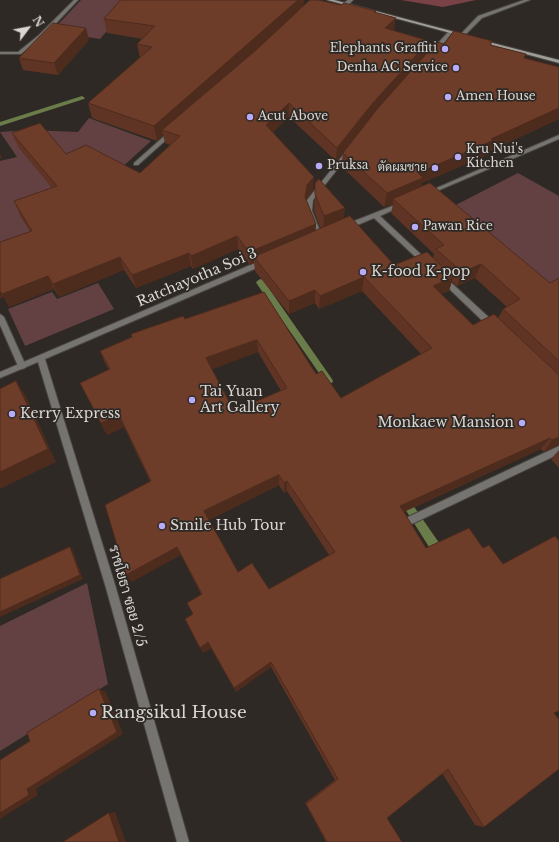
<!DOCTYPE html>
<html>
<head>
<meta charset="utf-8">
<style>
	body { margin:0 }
	#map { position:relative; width:559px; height:842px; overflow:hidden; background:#2e2924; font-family:"Libre Baskerville",serif }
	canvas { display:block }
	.north { position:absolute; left:8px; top:8px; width:40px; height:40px; -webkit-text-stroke:3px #2e2924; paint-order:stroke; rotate:58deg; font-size:11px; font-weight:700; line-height:16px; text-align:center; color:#d9d6d3 }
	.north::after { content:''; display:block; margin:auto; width:14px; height:18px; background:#d9d6d3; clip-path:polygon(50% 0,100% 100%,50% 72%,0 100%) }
</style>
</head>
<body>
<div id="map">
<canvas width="559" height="842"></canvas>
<div class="north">N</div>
</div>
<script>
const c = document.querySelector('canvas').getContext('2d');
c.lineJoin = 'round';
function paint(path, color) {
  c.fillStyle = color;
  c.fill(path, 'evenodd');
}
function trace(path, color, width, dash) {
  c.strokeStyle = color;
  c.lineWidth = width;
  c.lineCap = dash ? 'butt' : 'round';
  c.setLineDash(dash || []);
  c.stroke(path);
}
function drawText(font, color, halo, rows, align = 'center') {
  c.font = font + ' "Libre Baskerville",Sarabun,serif';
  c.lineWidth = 3.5;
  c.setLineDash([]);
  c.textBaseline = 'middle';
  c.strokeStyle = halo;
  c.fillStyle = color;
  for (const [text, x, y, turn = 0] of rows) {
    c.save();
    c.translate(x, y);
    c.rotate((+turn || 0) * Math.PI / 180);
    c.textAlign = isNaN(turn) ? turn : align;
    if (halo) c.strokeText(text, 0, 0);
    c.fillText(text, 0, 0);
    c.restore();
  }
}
const green = new Path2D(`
	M81,0H134L100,39L52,31Z
	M89,118L151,141L119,170L20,215L35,239L0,252V161L17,157L0,132L29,130L78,132Z
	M518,173L559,196V282L542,292L446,210Z
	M98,283L114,309L25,346L8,309L52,292L57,299Z
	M87,583L108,684L0,751V626Z`);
const forest = new Path2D(`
	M401,0H476L443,7Z`);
const stream = new Path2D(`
	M82,96L85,98L84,99L0,126V122Z
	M260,279L263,280L332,379L333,381L332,383H326L257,284L256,282Z
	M403,494L406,495L444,550L445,554L444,558L440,559L436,558L400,501L398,498L400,495Z`);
const lane = new Path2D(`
	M348,0H353L348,5H344V3Z
	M524,0H530L482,18L464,36L460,35L478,16Z
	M0,314L4,317L26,366L25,368L22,369L18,366L0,325Z
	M559,446V454L414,523L411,524L408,523L407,520L408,517Z`);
const street = new Path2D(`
	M74,0H78L43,37L21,54H0V52H18L39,35Z
	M449,31L453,32L436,52H432V50Z
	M170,131L175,132L138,165H134V163Z
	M559,135V139L430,194H426L425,193Z
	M349,149L351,150V152L313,200L312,211L323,238L322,240H318L306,211L307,200L347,150Z
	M400,203L403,205L402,206L380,216L428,261V265H424L374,218L348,229H344L343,227L344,225Z
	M262,260H264L267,262L266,264L45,359L116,588L189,842H177L106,588L38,362L0,378V372Z
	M441,277H445L496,324L497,326L496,328H490L441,281Z`);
const secondary = new Path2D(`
	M327,0H334L466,35L462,36Z
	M481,40L559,60V63L481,42Z`);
const wall = new Path2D(`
	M121,0H304L303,6L341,5L375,12L394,31L427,54L444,44L492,41L491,45L525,58L559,67V119L490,151L489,154L422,183L421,187L550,283L559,278V445L544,452L541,449L404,512L426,548L554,713L484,827L475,825L442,773L387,818L402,842H326L305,803L335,780L271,667L236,692L211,648L203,653L193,614L201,594L181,555L131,582L150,481L124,427L107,435L80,383L109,370L105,363L100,351L185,319L264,292L316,374L341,398L421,354L362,291L319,309L315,303L289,314L255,271L254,263L250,265L238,249L193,269L191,266L136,288L124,270L59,297L54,289L9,307L4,297L30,231L20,215L14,201L52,188L18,147L12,133L66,154L140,173L170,145L165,143L163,135L157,141L92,118L88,103L140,58L137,44L143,39L107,33L104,19ZM374,113L343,153L341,166L384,207L393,204L391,213L434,254L433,258L394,265L343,219L345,208L315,194L314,211L321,229L315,231L316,224L306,200L307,199L313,190L273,132L289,117L336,161L370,118ZM475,278L507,307L503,309L498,318L473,325L441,294L449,291L452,281L457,286ZM258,352L281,391L234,411L212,369ZM279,485L284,493L287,491L329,555L269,589L238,572L209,520Z
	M89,40L58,75L23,70L19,58Z
	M559,450V468L551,459Z`);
const shadedWall = new Path2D(`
	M298,0H304L303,10L162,130L163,135L157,141L154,126Z
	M396,18L394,31L385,28Z
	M86,28L89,40L58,75L54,63Z
	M429,41L427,54L370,118L336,161L337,148L372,104Z
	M289,103V117L267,138L266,125Z
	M559,108V119L490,151L489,154L422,183L420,192L393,199V204L384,207L387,193L418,173Z
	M0,153L2,158L0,159Z
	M314,177L313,190L307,199L305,211V197L307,185Z
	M345,208L343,225L323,233L324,216Z
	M316,224L315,237L254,257V263L250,265L249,252Z
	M237,236L238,249L193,269L191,256Z
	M189,253L191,266L136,288L132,275Z
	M120,257L124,270L59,297L53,284Z
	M481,264L475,278L457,286L462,272Z
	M48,276L54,289L9,307L4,297L0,299V290Z
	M364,277L362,291L319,309L320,296Z
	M453,277L449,291L429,300L433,286Z
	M315,290V303L289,314V301Z
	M257,340L258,352L208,371L206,358Z
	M16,381L26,396L56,462L0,489V472Z
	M119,415L124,427L107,435L101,423Z
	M559,437V445L544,452L552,440Z
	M550,438L541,449L396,515L400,506Z
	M279,475V485L207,521L204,511Z
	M287,481V491L284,493V483Z
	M70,547L73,551L83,579L0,617V612Z
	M177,547L181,555L131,582L126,575Z
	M208,642L211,648L203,653L200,648Z
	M271,662V667L236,692L234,688Z
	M99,689L106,692L123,734L36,789L38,795L0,819V813Z
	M115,812L126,842H119L109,813Z`);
const building = new Path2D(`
	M121,0H298L154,126L88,103L152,47L137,44L155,26L104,19Z
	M310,0H318L341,5L344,3L376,11L374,12L396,18L385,28L429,41L372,104L337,148L289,103L266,125L314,177L307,185L305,197L316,224L249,252L237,236L191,256L189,253L132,275L120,257L53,284L48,276L2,294L0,291V242L32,231L14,201L57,186L12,133L40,123L66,154L86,145L140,173L180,136L162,130L255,51Z
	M53,23L86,28L54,63L19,58Z
	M454,31L492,41L490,45L526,54L524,58L559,67V108L491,139L494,140L418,173L423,178L387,193L343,153L378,108L437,42L444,44Z
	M319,179L345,208L324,216L315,194V183Z
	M430,183L550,283L559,278V361L503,309L520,299L481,264L462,272L436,249L444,245L393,199Z
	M350,216L394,265L427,252L453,277L433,286L473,325L494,314L559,375V437L552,440L550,438L400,506L426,548L469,528L483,548L489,545L503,564L555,536L559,541V711L554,713L559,719V769L484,827L448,769L387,818L402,842H327L306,804L338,779L271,662L234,688L208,642L200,648L185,619L193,614L187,603L202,594L177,547L126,575L105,505L151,481L119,415L101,423L80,383L110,369L100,351L132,337L131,334L183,316L185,319L264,292L316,374L322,371L341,398L432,348L364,277L320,296L315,290L289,301L254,257ZM257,340L287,388L234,411L206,358ZM279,475L284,483L287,481L335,552L269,589L252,563L238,572L204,511Z
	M16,381L48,449L0,472V389Z
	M70,547L80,575L0,612V579Z
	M99,689L117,732L27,789L29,795L0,813V760L30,741L27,733Z
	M109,813L119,842H63Z`);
const markers = [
	[445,49,4,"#b9abf7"],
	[456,68,4,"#b9abf7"],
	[448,97,4,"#b9abf7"],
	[250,117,4,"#b9abf7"],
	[458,157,4,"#b9abf7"],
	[319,166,4,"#b9abf7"],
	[435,168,4,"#b9abf7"],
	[415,227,4,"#b9abf7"],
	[363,272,4,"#b9abf7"],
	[192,400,4,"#b9abf7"],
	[12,414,4,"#b9abf7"],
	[522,423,4,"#b9abf7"],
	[162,526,4,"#b9abf7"],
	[93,713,4,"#b9abf7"]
];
const farPoinames = [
	["Elephants Graffiti",437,49,"right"],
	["Denha AC Service",448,68,"right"],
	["Amen House",456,97],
	["Acut Above",258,117],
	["Kru Nui's",466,150],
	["Kitchen",466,164],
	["Pruksa",327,166],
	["ตัดผมชาย",427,168,"right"],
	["Pawan Rice",423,227]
];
const poiNames = [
	["K-food K-pop",371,272],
	["Tai Yuan",200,392],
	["Art Gallery",200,408],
	["Kerry Express",20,414],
	["Monkaew Mansion",514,423,"right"],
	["Smile Hub Tour",170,526]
];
const streetNames = [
	["Ratchayotha Soi 3",197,278,-23],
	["ราชโยธา ซอย 2/5",127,596,74]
];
const nearPoinames = [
	["Rangsikul House",101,713]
];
paint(green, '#634143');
paint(forest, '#784247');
paint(stream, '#6a7c4a');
trace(lane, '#494540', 2);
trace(street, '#494540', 2);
trace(secondary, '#494540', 2);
paint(lane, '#757470');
paint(street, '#757470');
paint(secondary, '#9f9e98');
paint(wall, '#5f3424');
paint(shadedWall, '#4d2b1d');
paint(building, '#6e3d2a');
trace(building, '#4d2b1d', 1);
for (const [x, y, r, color] of markers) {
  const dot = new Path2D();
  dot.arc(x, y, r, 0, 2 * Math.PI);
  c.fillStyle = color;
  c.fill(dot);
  trace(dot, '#2e2924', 1.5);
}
drawText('12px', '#d9d6d3', '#2e2924', farPoinames, 'left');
drawText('14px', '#d9d6d3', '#2e2924', poiNames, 'left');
drawText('14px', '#d9d6d3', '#2e2924', streetNames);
drawText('17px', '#d9d6d3', '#2e2924', nearPoinames, 'left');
</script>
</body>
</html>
